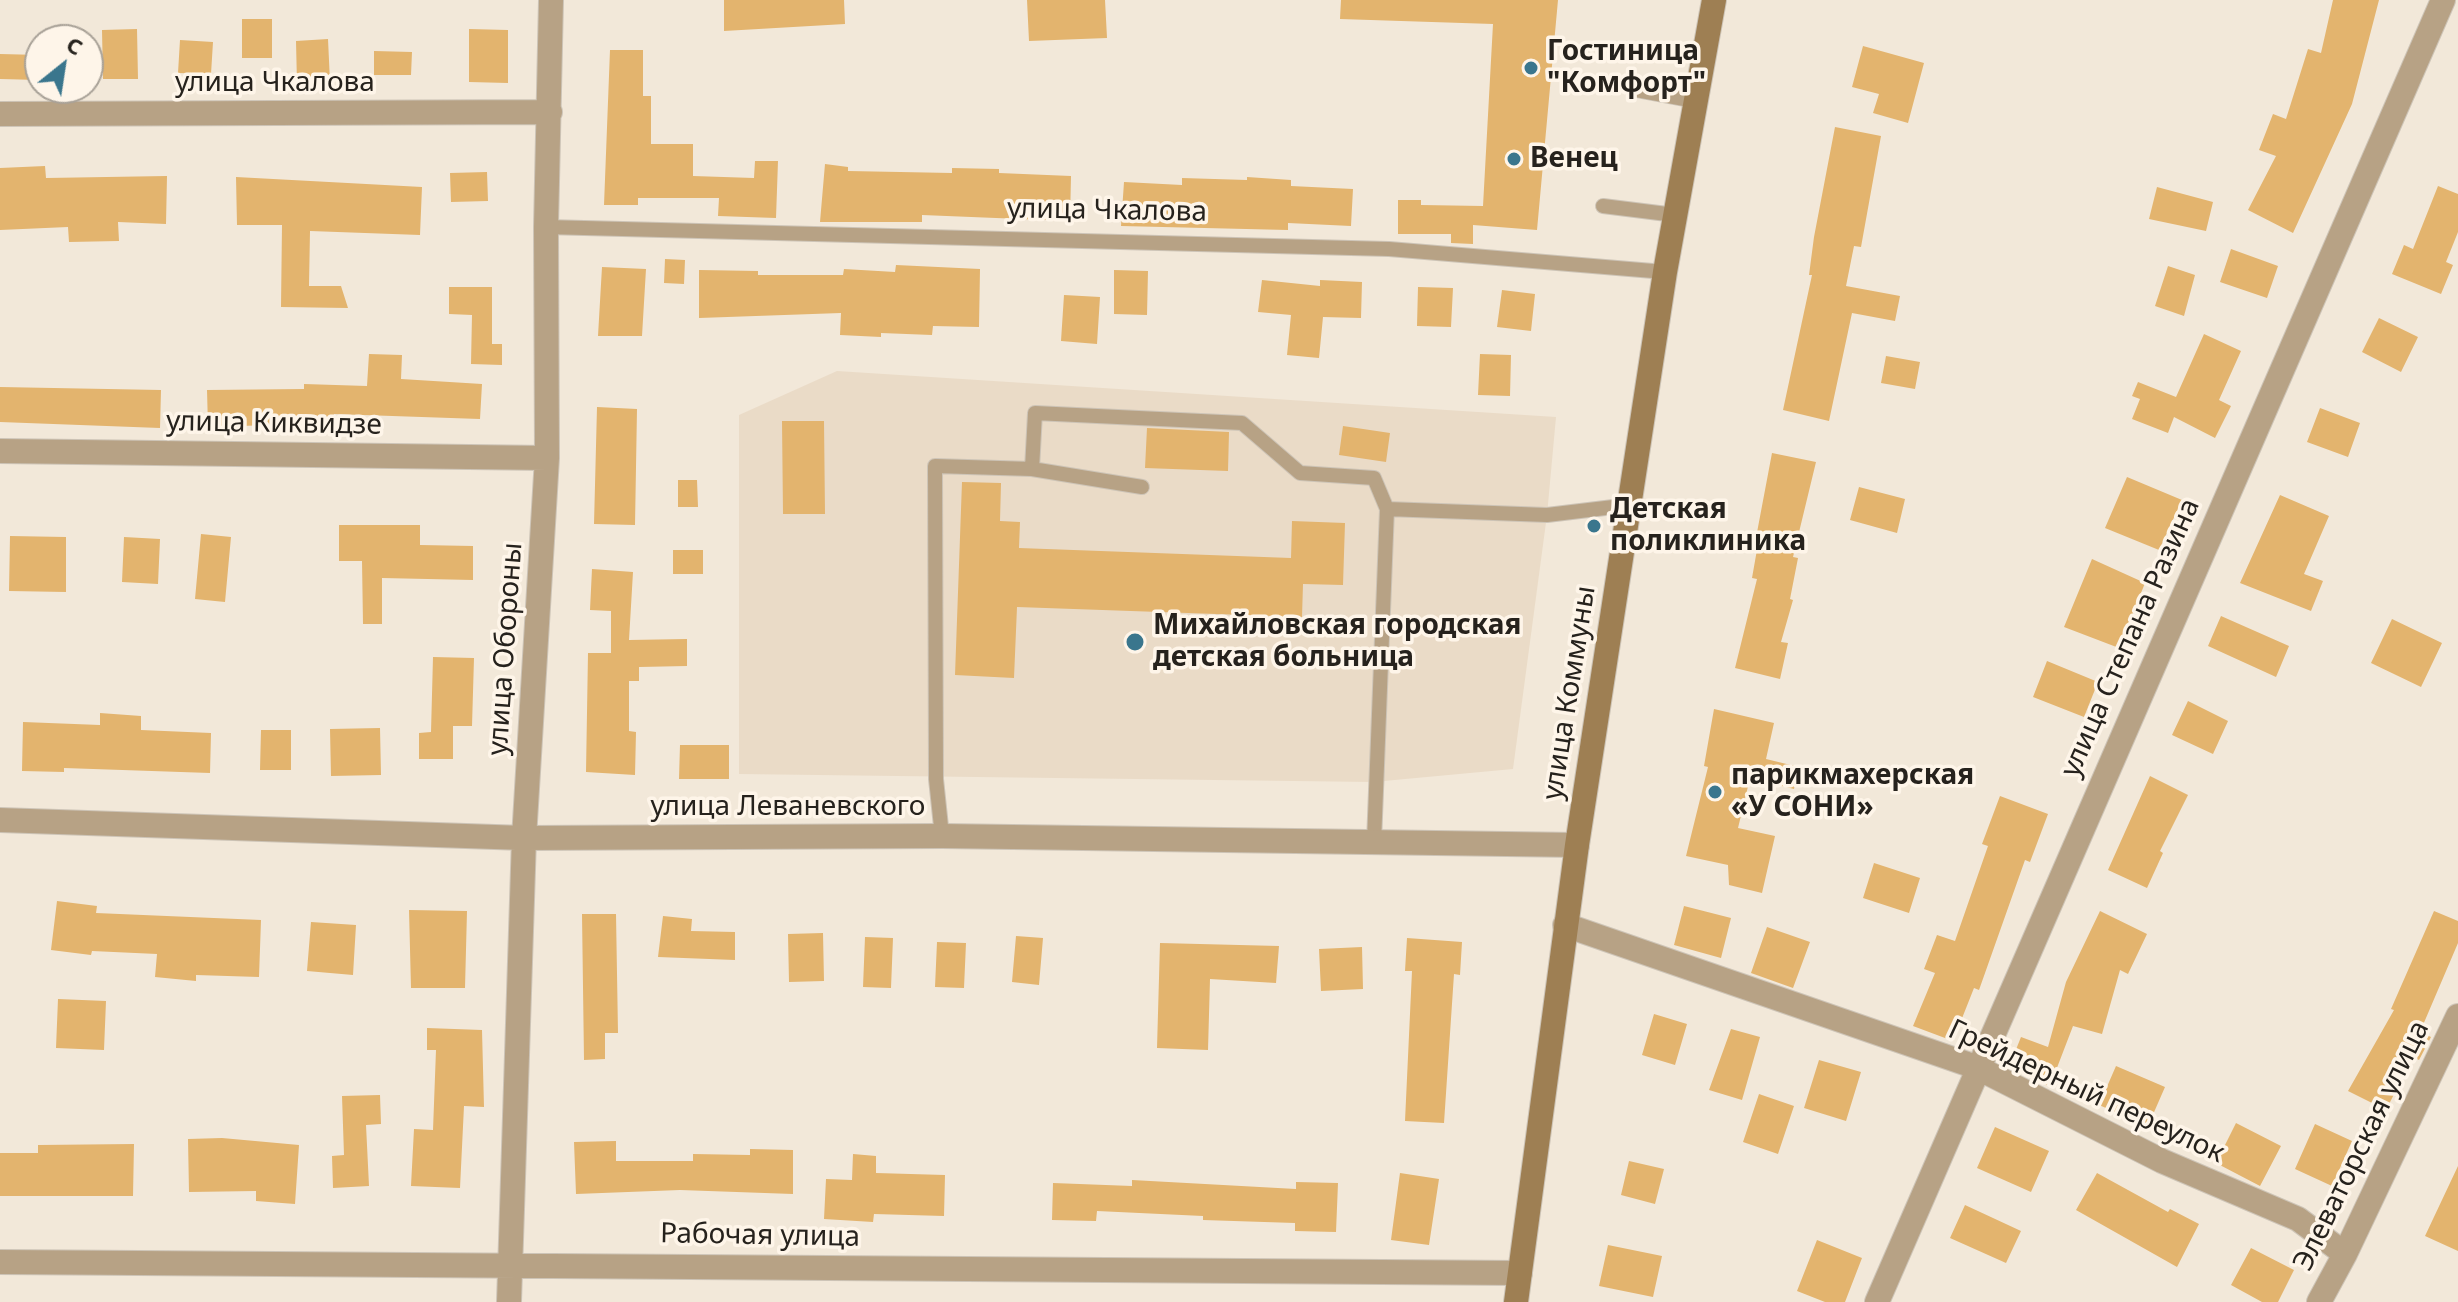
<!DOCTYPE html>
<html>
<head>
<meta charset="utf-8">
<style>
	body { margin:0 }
	#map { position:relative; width:2458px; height:1302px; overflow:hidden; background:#f2e8d9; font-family:"Noto Sans",sans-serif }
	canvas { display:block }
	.north { position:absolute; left:24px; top:24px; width:80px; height:80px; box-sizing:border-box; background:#fef5e9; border:2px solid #a8a197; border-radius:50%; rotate:30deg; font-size:22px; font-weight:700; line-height:32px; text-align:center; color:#26221d }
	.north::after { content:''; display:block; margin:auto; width:28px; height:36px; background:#3a768d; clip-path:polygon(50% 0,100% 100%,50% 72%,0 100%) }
</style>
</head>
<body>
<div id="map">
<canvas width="2458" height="1302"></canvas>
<div class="north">С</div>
</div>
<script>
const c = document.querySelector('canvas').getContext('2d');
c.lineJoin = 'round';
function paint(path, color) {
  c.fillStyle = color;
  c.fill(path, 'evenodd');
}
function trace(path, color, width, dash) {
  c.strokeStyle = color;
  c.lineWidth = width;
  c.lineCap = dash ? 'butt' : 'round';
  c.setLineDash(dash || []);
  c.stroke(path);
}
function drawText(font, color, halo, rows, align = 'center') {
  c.font = font + ' "Noto Sans",sans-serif';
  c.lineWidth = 7;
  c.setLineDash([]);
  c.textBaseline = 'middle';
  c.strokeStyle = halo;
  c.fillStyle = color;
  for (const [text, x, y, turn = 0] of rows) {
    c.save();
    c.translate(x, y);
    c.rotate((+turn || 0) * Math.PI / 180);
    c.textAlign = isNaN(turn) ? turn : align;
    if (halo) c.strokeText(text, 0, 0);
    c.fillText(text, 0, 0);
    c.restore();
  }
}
const built = new Path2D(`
	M837,371L1556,417L1547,515L1513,769L1373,782L739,774V415Z`);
const building = new Path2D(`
	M724,0H844L845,24L724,31Z
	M1027,0H1105L1107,38L1029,41Z
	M1341,0H1558L1537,230L1473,225V244L1451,243V234H1398V200H1421V205L1483,206L1493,24L1340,19Z
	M2333,0H2379L2352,104L2293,233L2248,210L2276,156L2259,150L2273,114L2286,119L2308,49L2321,53Z
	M242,19H272V58H242Z
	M137,29L138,79H103L102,30Z
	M469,29L508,30V83L469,82Z
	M328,39L330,82L297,84L296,41Z
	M180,40L213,42L211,74L178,73Z
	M1863,46L1924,63L1908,123L1873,113L1879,94L1852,87Z
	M610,50H643V96H651V144H693V176L754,178L755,161H778L776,218L718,216L719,198H638V205H604Z
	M374,51L412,52L411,75H374Z
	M0,54L40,55V80L0,79Z
	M1835,127L1881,136L1861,247L1854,246L1846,286L1900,296L1895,321L1852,313L1829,421L1783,410L1812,275H1809L1814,237Z
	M825,164L848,167V171L952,173V168L999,169V173L1071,176L1070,221L922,215V222H820Z
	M45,166L46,178L167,176L166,224L118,222L119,241L69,242L68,227L0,230V168Z
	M487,172L488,201L451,202L450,173Z
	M236,177L422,187L420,235L310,231L309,286H341L348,308L281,307L282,225H237Z
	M1247,177L1291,180V186L1353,189L1351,226L1288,223V230L1121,226L1124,182L1182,185V178L1247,180Z
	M2438,186L2458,194V232L2446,262L2453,265L2441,294L2392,274L2404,245L2413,249Z
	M2157,187L2213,202L2206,231L2149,219Z
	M2231,249L2278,266L2267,298L2220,282Z
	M665,259L685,260L684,284L664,283Z
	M896,265L980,269L979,327L933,326L932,335L881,333V337L840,335L841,313L699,318V270L758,271V275H843L844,269L895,272Z
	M2168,266L2195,275L2184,316L2155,306Z
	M602,267L646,269L642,336H598Z
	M1114,270L1148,271L1147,315L1114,314Z
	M1262,280L1320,286V280L1362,282L1361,318L1323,317L1319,358L1287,355L1291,315L1258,312Z
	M449,287H492V344H502V365L471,364L472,315L449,314Z
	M1418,287L1453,288L1451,327L1417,326Z
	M1502,290L1535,294L1531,331L1497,327Z
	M1064,295L1100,297L1097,344L1061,341Z
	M2379,318L2418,337L2401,372L2362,352Z
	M2204,334L2241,351L2219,400L2231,406L2215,438L2174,417L2168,433L2132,419L2140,399L2132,396L2138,382L2176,397Z
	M369,354L402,355L401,379L482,384L480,419L334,414L333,429H304V424L208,427L207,390L304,389V384L367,386Z
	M1480,354L1511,355L1510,396L1478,395Z
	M1886,356L1920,362L1915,389L1881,383Z
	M0,387L161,390L160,428L0,422Z
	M597,407L637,409L635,525L594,524Z
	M2320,408L2360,423L2348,457L2307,442Z
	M782,421H824L825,514H783Z
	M1343,426L1390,433L1386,462L1339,455Z
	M1147,428L1229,432L1228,471L1145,468Z
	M1772,453L1816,462L1793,557L1798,558L1790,599L1793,600L1781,642L1788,643L1780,679L1735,668L1757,579L1752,578L1758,544L1755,543Z
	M2127,477L2182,500L2159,550L2105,528Z
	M678,480H697L698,507H678Z
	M962,482L1001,483L1000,521L1020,522L1019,548L1291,558L1292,521L1345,523L1343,585L1303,584L1302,617L1017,607L1014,678L955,675Z
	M1859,487L1905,499L1897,533L1850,520Z
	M2280,495L2329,516L2304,574L2323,581L2311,611L2240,583Z
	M339,525H420V545L473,546V580L382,578V624H363L362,561H339Z
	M201,534L231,537L225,602L195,599Z
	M10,536L66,537V592L9,591Z
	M124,537L160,539L158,584L122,582Z
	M673,550H703V574H673Z
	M2092,559L2145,583L2119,648L2064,627Z
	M592,569L633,572L629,640L687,639V666L639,667V681H629V731L636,732L635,775L586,772L588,653H611V611L590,610Z
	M2221,616L2289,646L2276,677L2208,646Z
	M2392,619L2442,643L2421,687L2371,663Z
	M433,657L474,658L472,726H453V759H419V733L431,732Z
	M2047,661L2098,682L2084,717L2033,697Z
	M2188,701L2228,721L2213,754L2172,735Z
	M1714,709L1774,723L1766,759L1799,767L1794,789L1750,778L1738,828L1775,836L1762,893L1729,885L1728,865L1686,856L1708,767L1704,766Z
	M100,713L141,716V730L211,733L210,773L64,768V772L22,771L23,722L100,725Z
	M380,728L381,775L331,776L330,729Z
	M261,730H291V770H260Z
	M680,745H729V779H679Z
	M2150,776L2188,795L2160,851L2163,853L2147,888L2108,870Z
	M2000,796L2048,814L2030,862L2025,860L1979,990L1974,988L1953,1041L1913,1026L1935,973L1924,969L1937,935L1955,941L1988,846L1982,844Z
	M1874,863L1920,878L1909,913L1863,898Z
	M57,901L97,906L96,913L261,920L259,977L196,975V981L155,977L157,954L92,951L91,955L51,950Z
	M1684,906L1731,918L1721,958L1674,945Z
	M409,910L467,911L465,988H411Z
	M2100,911L2147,934L2128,974L2120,970L2102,1034L2073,1026L2050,1086L2009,1067L2021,1037L2048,1047L2066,982Z
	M2434,911L2458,921V943L2420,1032L2431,1037L2419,1060L2413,1057L2386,1110L2348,1091L2394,1010L2391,1009Z
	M582,914H616L618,1033H605V1059L584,1060Z
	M663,916L692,919L691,931L735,932V960L658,957Z
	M311,922L356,925L353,975L307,971Z
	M1767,927L1810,942L1793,988L1751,973Z
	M823,933L824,981L789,982L788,934Z
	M1016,936L1043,938L1039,985L1012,982Z
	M865,937L893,938L891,988L863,987Z
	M1407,938L1462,942L1460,975L1454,974L1444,1123L1405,1121L1412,971H1405Z
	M937,942L966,943L964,988L935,987Z
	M1160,943L1279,946L1276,983L1210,979L1208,1050L1157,1048Z
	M1362,947L1363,989L1321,991L1319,949Z
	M58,999L106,1001L104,1050L56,1048Z
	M1654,1014L1687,1024L1675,1065L1642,1055Z
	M427,1028L482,1030L484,1107L464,1106L460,1188L411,1186L414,1129L433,1130L436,1050H427Z
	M1731,1029L1760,1037L1742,1100L1709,1090Z
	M1819,1060L1861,1072L1846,1121L1804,1108Z
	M2116,1066L2165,1087L2148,1126L2099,1105Z
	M1759,1094L1794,1106L1778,1154L1743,1142Z
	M380,1095L381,1124L366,1125L369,1186L333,1188L332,1156L344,1155L342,1096Z
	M2236,1123L2281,1146L2260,1186L2216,1163Z
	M2315,1124L2352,1141L2332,1186L2295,1169Z
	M1995,1127L2049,1151L2031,1192L1977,1168Z
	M222,1138L299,1145L295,1204L256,1201V1191L189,1192L188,1139Z
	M616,1141V1161H693V1154L750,1155V1149L793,1150V1194L680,1190L576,1194L574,1142Z
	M134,1144L133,1196H0V1153H38V1145Z
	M853,1154L876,1156V1173L945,1175L944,1216L874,1214L873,1222L824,1219L826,1179L852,1180Z
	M1629,1161L1664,1169L1655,1204L1621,1195Z
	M2458,1166V1251L2425,1236Z
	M1400,1173L1439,1179L1429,1245L1391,1240Z
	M2097,1173L2168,1212L2170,1209L2199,1224L2177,1267L2076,1210Z
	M1132,1180L1296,1189V1182L1338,1183L1336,1232L1295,1231V1223L1203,1220V1216L1097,1211L1096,1221L1052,1220L1053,1183L1132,1186Z
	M1965,1205L2021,1231L2006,1263L1950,1238Z
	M1817,1240L1862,1258L1845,1302H1825L1797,1291Z
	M1608,1245L1662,1256L1653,1297L1599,1286Z
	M2251,1248L2294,1270L2278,1302H2262L2231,1285Z`);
const lane = new Path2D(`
	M1631,89L1695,101
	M1603,206L1675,215
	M546,227L1389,249L1665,272
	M1032,469L1142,487
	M942,836L936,779L935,466L1032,469L1035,413L1242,423L1300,473L1374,478L1387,509
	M1374,842L1387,509L1547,515L1630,505`);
const street = new Path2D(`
	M0,114L550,112
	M0,451L547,458
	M0,820L524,838L942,836L1577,845
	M1565,925L1976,1067L2162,1161L2298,1219L2345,1254
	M0,1262L1520,1273
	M509,1302L524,838L547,458L546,227L551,0
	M1877,1302L2443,0
	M2319,1302L2345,1254L2458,1016`);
const secondary = new Path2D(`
	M1516,1302L1577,845L1665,272L1714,0`);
const markers = [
	[1531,68,8,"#3a768d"],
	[1514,159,8,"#3a768d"],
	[1594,526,8,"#3a768d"],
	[1135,642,10,"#3a768d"],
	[1715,792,8,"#3a768d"]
];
const poiNames = [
	["Гостиница",1547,52],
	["\"Комфорт\"",1547,84],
	["Венец",1530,159],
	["Детская",1610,510],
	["поликлиника",1610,542],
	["Михайловская городская",1153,626],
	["детская больница",1153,658],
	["парикмахерская",1731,776],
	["«У СОНИ»",1731,808]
];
const streetNames = [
	["улица Чкалова",275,83],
	["улица Чкалова",1107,211,1],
	["улица Киквидзе",274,424,1],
	["улица Степана Разина",2131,638,-66],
	["улица Обороны",506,649,-86],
	["улица Коммуны",1570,693,-81],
	["улица Леваневского",788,807],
	["Грейдерный переулок",2086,1092,25],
	["Элеваторская улица",2362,1146,-64],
	["Рабочая улица",760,1236,1]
];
paint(built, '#eadbc7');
paint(building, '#e3b46e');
trace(lane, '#cdc4b7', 16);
trace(street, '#cdc4b7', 26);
trace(secondary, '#cdc4b7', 26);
trace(lane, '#b7a285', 14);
trace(street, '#b7a285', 24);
trace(secondary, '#9e7f53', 24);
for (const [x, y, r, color] of markers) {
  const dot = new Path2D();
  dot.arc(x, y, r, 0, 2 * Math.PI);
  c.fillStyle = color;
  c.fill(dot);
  trace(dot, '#fef5e9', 3);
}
drawText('bold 28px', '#26221d', '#fef5e9', poiNames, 'left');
drawText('28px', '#26221d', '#fef5e9', streetNames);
</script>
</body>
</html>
